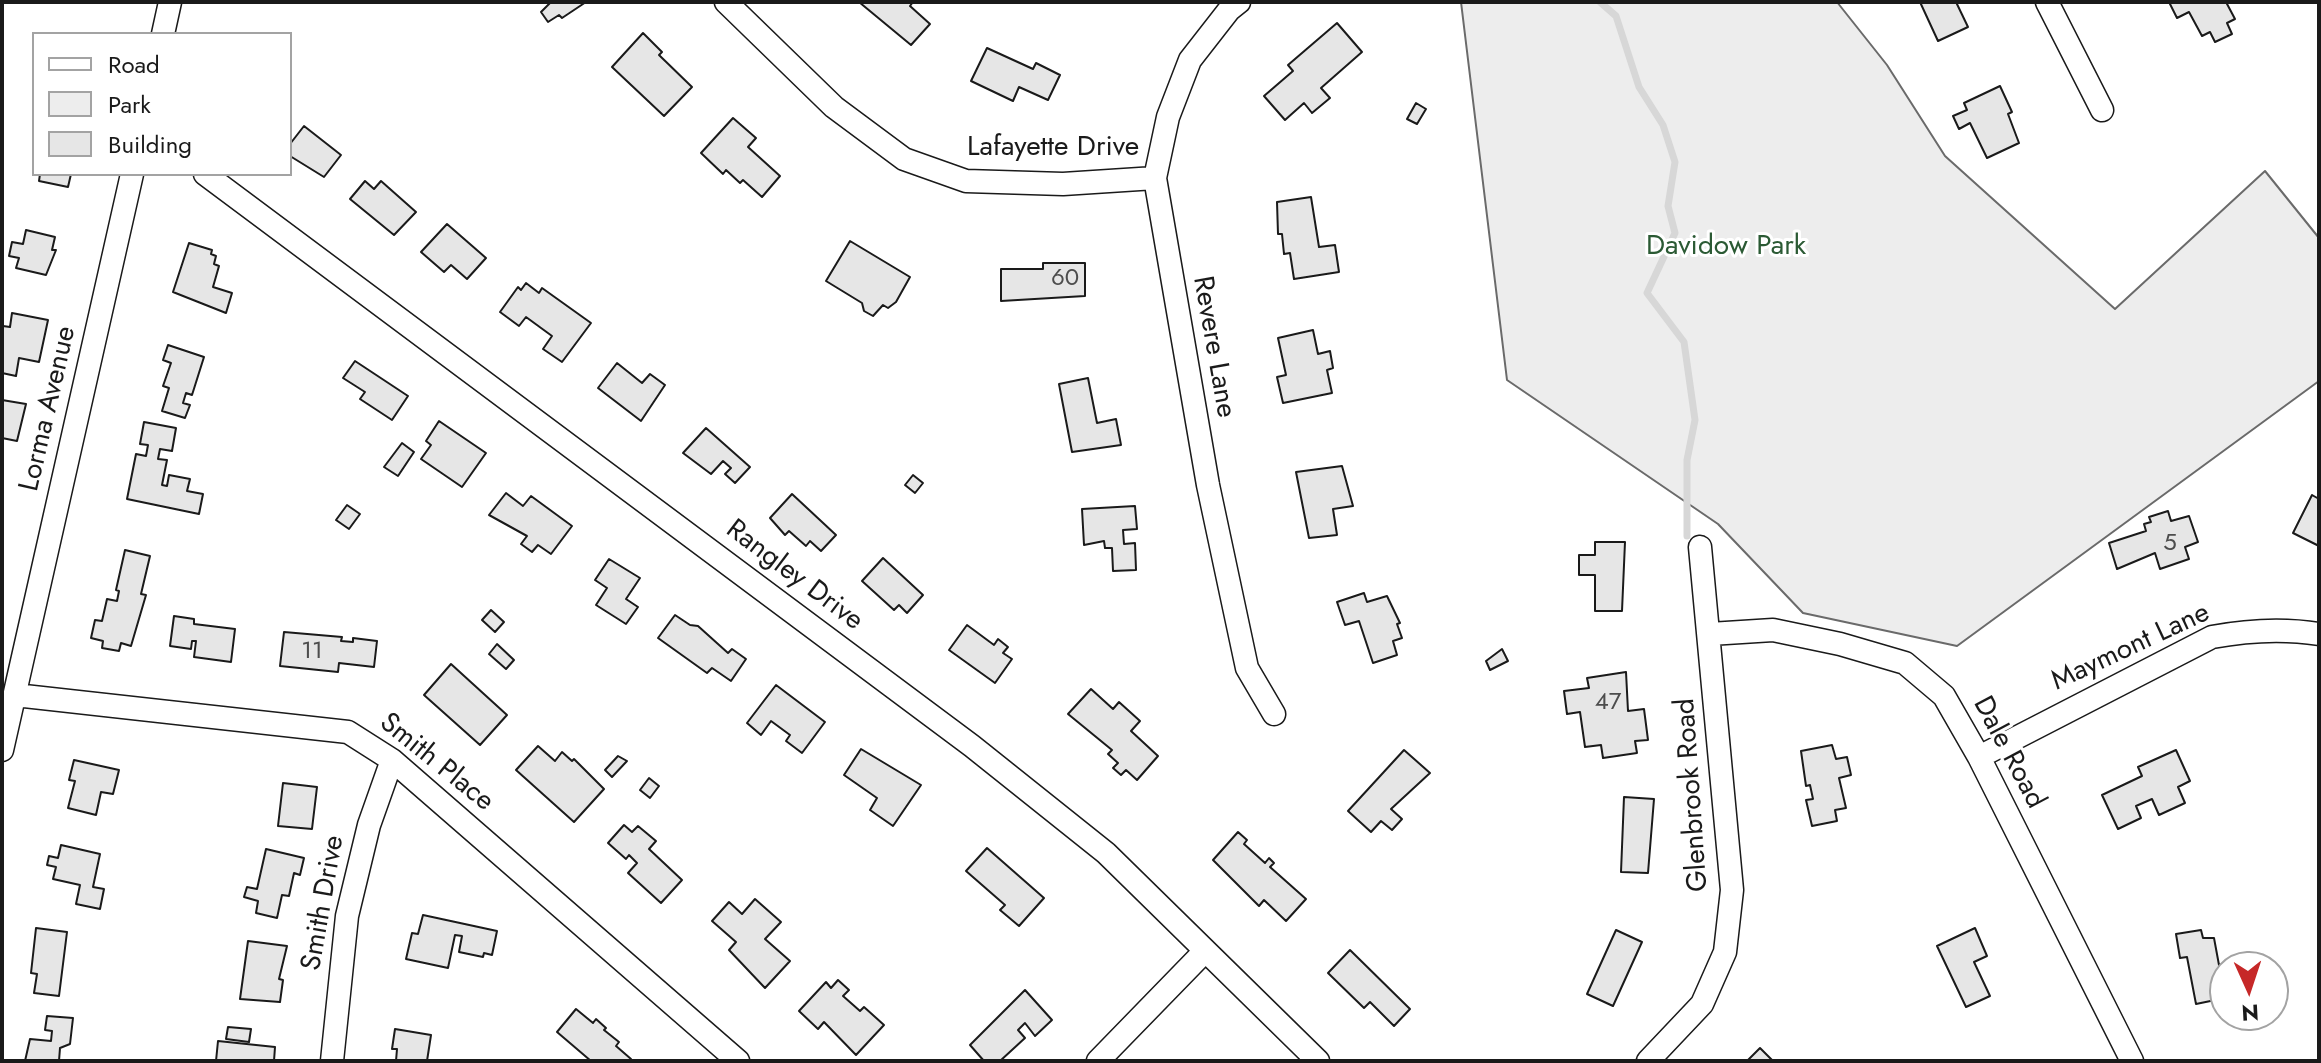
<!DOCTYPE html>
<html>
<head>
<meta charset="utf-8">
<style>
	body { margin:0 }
	#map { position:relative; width:2321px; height:1063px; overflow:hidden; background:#fff; font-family:Jost,sans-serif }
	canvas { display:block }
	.frame { position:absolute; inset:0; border:4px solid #1a1a1a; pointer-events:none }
	.legend { position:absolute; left:32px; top:32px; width:260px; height:144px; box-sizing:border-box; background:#fff; border:2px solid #a3a3a3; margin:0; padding:10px 14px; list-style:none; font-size:24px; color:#1a1a1a }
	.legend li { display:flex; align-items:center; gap:16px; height:40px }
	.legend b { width:40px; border:2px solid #a3a3a3 }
	.north { position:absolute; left:2209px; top:951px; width:80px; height:80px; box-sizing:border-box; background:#fff; border:2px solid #a3a3a3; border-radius:50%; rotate:177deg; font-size:22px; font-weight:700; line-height:32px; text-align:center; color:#1a1a1a }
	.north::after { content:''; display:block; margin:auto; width:28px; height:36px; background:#c62828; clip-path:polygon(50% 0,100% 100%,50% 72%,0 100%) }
</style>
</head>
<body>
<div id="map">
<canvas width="2321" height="1063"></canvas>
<div class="frame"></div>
<ul class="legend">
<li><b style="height:10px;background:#fff"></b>Road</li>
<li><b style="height:22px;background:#ededed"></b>Park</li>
<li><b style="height:22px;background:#e6e6e6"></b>Building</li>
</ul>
<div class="north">N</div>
</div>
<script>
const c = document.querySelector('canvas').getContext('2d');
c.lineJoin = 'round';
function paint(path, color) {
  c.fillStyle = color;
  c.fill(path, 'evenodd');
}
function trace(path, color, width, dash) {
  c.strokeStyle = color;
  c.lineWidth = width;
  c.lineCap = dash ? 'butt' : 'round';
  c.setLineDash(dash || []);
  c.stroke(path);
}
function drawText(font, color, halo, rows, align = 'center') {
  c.font = font + ' Jost,sans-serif';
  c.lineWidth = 6;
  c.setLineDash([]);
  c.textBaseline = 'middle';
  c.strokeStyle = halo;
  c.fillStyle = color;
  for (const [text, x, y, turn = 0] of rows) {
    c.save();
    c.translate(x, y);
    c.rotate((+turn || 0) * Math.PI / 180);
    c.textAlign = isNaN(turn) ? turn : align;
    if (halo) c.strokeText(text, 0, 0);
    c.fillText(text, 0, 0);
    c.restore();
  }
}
const green = new Path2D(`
	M1461,2H1837L1887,65L1945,156L2115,309L2265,171L2319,238V381L1957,646L1803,613L1718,524L1507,380Z`);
const stream = new Path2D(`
	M1600,2L1616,16L1639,87L1663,125L1675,162L1668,206L1675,233L1647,293L1684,342L1695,420L1687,460V536`);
const building = new Path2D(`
	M551,2H586L562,18L559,15L548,22L541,12Z
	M859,2H913L910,6L930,24L911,45Z
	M1920,2H1956L1968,27L1938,41Z
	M2169,2H2226L2235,19L2227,23L2232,34L2215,42L2210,32L2202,36L2189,12L2177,18Z
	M1337,23L1362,52L1321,88L1330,98L1312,113L1304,103L1285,120L1264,96L1293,71L1288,65Z
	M643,33L662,52L659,55L692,87L664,116L612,67Z
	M987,48L1033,69L1036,63L1060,75L1048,100L1019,87L1013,101L971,81Z
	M2000,86L2012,112L2008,114L2019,143L1987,158L1970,123L1959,129L1953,116L1967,110L1964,103Z
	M1416,103L1426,109L1417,124L1407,119Z
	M733,118L756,138L748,147L780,176L762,197L743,180L740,183L726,170L723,174L701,153Z
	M304,126L341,155L324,177L290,156V144Z
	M40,174H71L68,187L39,181Z
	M365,181L374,189L381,181L416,212L394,235L350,199Z
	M1311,197L1319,247L1335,245L1339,272L1294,279L1290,253L1284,254L1282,234H1278L1277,202Z
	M447,224L486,258L467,279L451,265L444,272L421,252Z
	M26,230L55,237L52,250H56L46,275L16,268L19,258L9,256L12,242L23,244Z
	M850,241L910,277L896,302L888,308L883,305L873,316L864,311L862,303L826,281Z
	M189,243L212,250L211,254L216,256L214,264L219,266L213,287L232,293L226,313L173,292Z
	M1043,263H1085V296L1001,301V269H1043Z
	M526,283L539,293L542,288L591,323L562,362L543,349L552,336L526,317L519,326L500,312L518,287L521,290Z
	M12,313L48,320L39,362L19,358L16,376L2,373V332L3,326L10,327Z
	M1313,330L1318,354L1330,351L1333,368L1327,370L1332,393L1283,403L1277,377L1286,375L1278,338Z
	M168,345L204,357L192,395L186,393L183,403L190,405L185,418L162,411L169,388L163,386L171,363L163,360Z
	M355,361L408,396L392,420L360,399L365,392L343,378Z
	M617,363L642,383L650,374L665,385L641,421L598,388Z
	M1088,378L1097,423L1116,419L1121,445L1072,452L1059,384Z
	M2,400L26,404L17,441L2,438Z
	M439,421L486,453L462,487L421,459L431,445L426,441Z
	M144,422L176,428L172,451L160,449L158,459L167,460L162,485L167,486L169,475L190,479L187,491L203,494L199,514L127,499L136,454L146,456L148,445L140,444Z
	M706,428L750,467L735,483L725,474L731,468L723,461L711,474L683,453Z
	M402,443L414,452L398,476L384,467Z
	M1342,466L1353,506L1333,509L1337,535L1309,538L1296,472Z
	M913,475L923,483L915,493L905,485Z
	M506,493L523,506L531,496L572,526L551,554L538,545L532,552L521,544L527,536L489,515Z
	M792,494L836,535L821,551L810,541L806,546L789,531L785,535L770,518Z
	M2312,495L2319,499V546L2293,533Z
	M347,505L360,514L349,529L336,520Z
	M1135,506L1137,529L1123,530L1124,544L1135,543L1136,570L1113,571L1112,548H1105L1104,541L1084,545L1082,509Z
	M2168,511L2171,521L2189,516L2198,542L2185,547L2189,559L2160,569L2155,553L2117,569L2109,543L2146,531L2144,524L2151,522L2149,517Z
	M1595,542H1625L1622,611H1595V575H1579V555H1595Z
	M125,550L150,556L141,594L146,595L131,646L121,643L119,651L102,648L103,641L91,638L95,620L102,621L107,599L117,601L119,591L116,590Z
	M883,558L923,595L907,613L899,605L894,610L862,581Z
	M609,559L640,578L626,599L638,607L626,624L596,605L607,588L595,580Z
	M1364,593L1367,602L1387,596L1400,623L1397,624L1402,638L1393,641L1397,655L1373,663L1359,621L1345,625L1337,602Z
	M491,610L504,622L495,632L482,620Z
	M675,615L690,625L698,626L728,653L732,649L746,659L731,681L712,668L707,673L658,638Z
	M174,616L194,619V624L235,629L231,662L194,657L196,641H192L191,649L170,646Z
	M967,625L994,645L998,639L1008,647L1003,653L1012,659L995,683L949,650Z
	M284,632L342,637L341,641L353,642V638L377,641L374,667L339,663L338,672L280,666Z
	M497,644L514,660L506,669L489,654Z
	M1502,649L1508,661L1490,670L1486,661Z
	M451,664L507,715L480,745L424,695Z
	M1626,672L1628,711L1644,709L1648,740L1635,741L1637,753L1603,758L1601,745L1585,747L1580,712L1567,714L1564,691L1589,688L1587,678Z
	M776,685L825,722L802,753L786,741L790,735L771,721L761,735L747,723Z
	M1091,689L1113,709L1119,702L1140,721L1131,731L1158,756L1137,780L1126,770L1121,775L1113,768L1118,763L1108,754L1112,750L1068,714Z
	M1832,745L1836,759L1847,757L1851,775L1839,778L1846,808L1835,810L1837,821L1812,826L1806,800L1813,799L1810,785L1806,786L1801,751Z
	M538,746L555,761L562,752L572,761L574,759L604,789L574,822L516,770Z
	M861,749L921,785L893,826L870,810L877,798L844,775Z
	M1404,750L1430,773L1391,809L1402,819L1392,830L1381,821L1371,832L1348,811Z
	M2176,750L2190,781L2178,787L2185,803L2159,815L2152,799L2136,806L2141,818L2118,829L2102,795L2142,776L2138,767Z
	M618,756L627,761L612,777L605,770Z
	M74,760L119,770L113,794L101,792L96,815L68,808L75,781L69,780Z
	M649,778L659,786L650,798L640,790Z
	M283,783L317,787L312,829L278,826Z
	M1624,797L1654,799L1648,873L1621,872Z
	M624,825L632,832L638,826L656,841L649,849L682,880L661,903L628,873L637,863L629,855L626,859L608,843Z
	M1238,832L1247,840L1244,844L1265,863L1269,858L1274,863L1270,867L1306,899L1286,921L1264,900L1259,906L1213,860Z
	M61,845L100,854L93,887L104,889L100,909L76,904L80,885L53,879L56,867L47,865L49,856L58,858Z
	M987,848L1044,898L1019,926L1000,910L1005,905L966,871Z
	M266,849L304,858L300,875L294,873L289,896L282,895L277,918L256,913L258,901L244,897L247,887L257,889Z
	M755,899L781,922L765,939L790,961L765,988L729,950L736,942L712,921L729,902L742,914Z
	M423,915L497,931L492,955L484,953L483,957L459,952L462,936L455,935L448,968L406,959L412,933L418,934Z
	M36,928L67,932L59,996L34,993L37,974L31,973Z
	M1975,928L1987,956L1974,962L1990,996L1966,1007L1937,946Z
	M1616,930L1642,942L1613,1006L1587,994Z
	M2201,930L2203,938H2214L2219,965L2232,963L2233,967H2225V998L2196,1004L2187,957L2180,958L2176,934Z
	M248,941L287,946L279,979L283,980L280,1002L240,999Z
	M1350,950L1410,1009L1394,1026L1370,1002L1364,1008L1328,973Z
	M838,980L849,990L843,996L860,1011L864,1007L884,1025L856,1055L824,1022L818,1029L799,1011L826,982L831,988Z
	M1025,990L1052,1020L1035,1036L1025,1023L1018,1030L1025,1038L1000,1061H984L970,1045Z
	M576,1009L593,1023L596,1019L606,1028L604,1030L619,1042L616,1046L631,1059L629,1061H591L557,1032Z
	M47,1016L73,1018L70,1044L60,1048L59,1061H25L30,1039L51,1041L52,1031L45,1030Z
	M228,1027L251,1029L249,1042L226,1039Z
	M395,1029L431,1035L427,1061H396L397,1049H392Z
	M218,1041L275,1047L274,1061H216Z
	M1760,1048L1773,1061H1747Z`);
const street = new Path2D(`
	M726,2L834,107L904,159L966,181L1063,184L1155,178
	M1239,2L1229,10L1190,60L1168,117L1155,178L1208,485L1247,668L1274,714
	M2047,2L2102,110
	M163,34L170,2
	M205,174L972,746L1106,853L1318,1061
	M1710,634L1773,630L1840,644L1905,663L1944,696L1979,757L2132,1061
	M15,695L348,732L392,760L738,1061
	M2,750L132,174
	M1979,757L2212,637C2249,630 2282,628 2319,634
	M332,1061L347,916L369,825L392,760
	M1098,1061L1205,951
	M1648,1061L1702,1004L1725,952L1732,890L1700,547`);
const numberNames = [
	["60",1065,279],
	["5",2170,544],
	["11",312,652],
	["47",1608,703]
];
const streetNames = [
	["Lafayette Drive",1053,148],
	["Revere Lane",1213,347,80],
	["Lorma Avenue",49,409,-77],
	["Rangley Drive",794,576,37],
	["Maymont Lane",2131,648,-25],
	["Dale Road",2008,753,62],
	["Smith Place",436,763,39],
	["Glenbrook Road",1693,795,-94],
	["Smith Drive",324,903,-80]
];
const parkNames = [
	["Davidow Park",1726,247]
];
paint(green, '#ededed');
trace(green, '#6a6a6a', 2);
trace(stream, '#d7d7d7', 7);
paint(building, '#e6e6e6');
trace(building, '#1a1a1a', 2);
trace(street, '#1a1a1a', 25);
trace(street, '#fff', 22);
drawText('24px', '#4d4d4d', null, numberNames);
drawText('28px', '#1a1a1a', '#fff', streetNames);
drawText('28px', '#2b5a34', '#fff', parkNames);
</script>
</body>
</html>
